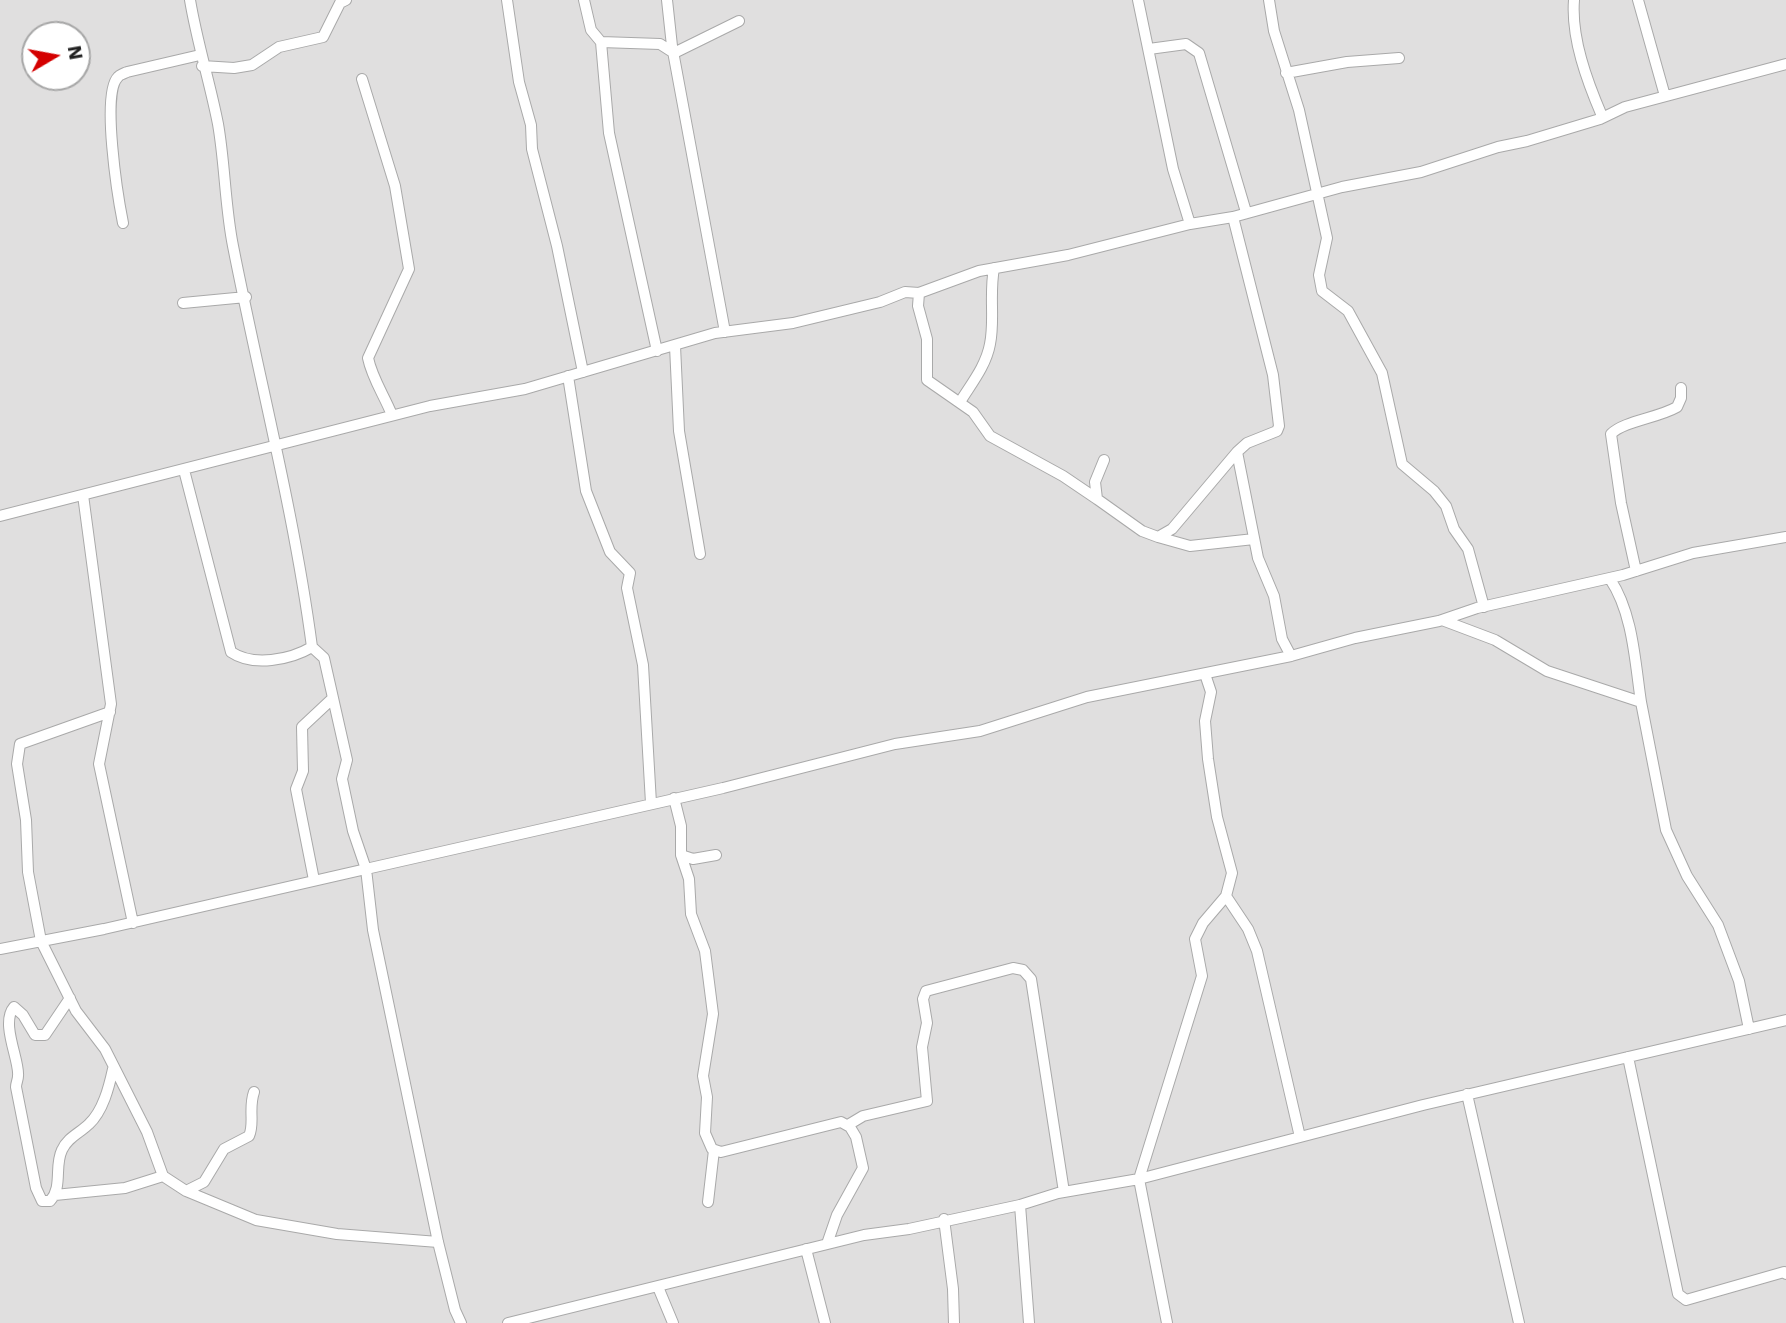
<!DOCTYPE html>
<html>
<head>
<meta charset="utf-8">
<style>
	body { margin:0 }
	#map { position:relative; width:1786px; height:1323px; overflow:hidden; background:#f2efe9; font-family:"Work Sans",sans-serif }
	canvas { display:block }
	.north { position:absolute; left:21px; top:21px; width:70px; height:70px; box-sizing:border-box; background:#fff; border:2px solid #a7a7a7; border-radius:50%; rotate:80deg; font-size:19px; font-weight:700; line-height:28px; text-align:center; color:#222 }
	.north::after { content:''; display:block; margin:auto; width:24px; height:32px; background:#d40000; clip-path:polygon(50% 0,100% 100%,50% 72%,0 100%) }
</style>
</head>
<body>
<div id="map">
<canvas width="1786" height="1323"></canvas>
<div class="north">N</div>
</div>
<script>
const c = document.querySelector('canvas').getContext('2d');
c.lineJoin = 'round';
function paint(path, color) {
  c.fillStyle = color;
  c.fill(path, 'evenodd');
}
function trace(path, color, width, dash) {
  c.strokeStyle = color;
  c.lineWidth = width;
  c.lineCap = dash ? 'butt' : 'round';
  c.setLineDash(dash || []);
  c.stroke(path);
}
const residential = new Path2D(`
	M0,0H1786V1323H0ZM35,35H77V77H35Z`);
const street = new Path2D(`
	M190,0C197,42 210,83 218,124C225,164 225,206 233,246C259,379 294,511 312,647L324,658L347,760L342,779L353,831L366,869L723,788L895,744L980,731L1087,697L1291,656L1355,638L1439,621L1477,608L1623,575L1693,553L1786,537
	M507,0L519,82L531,125L532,149L557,246L583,372
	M584,0L591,30L601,42L609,133L657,351
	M667,0L672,46L725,332
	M1138,0L1173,169L1190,224
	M1269,0L1274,31L1299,110L1327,238L1319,275L1322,291L1348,311L1382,373L1402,464L1434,491L1446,506L1454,529L1468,549L1484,607
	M1574,0C1571,38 1587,81 1602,116
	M1638,0L1665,96
	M601,42L660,44L674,53L739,21
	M1149,49L1186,44L1199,53L1246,212
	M202,66L234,68L252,65L279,47L323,37L340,3L346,0
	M1286,73L1347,62L1399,58
	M362,79L395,186L409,269L368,358C372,378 384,395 392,415
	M1233,217L1273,375L1279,426L1277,431L1247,443L1237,452L1258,558L1274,596L1282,639L1291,656
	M123,223C118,198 101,93 118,77C119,75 125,73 127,72L200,55
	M919,293L918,306L927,339V380L973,412L990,436L1063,476L1097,499
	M183,303L246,297
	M675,346L679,431L700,554
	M568,376L586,491L610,552L630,573L627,588L643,665L651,803
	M960,402C971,384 986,366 990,344C995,320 989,295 994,268
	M1104,460L1095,482L1097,499L1142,531L1158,537L1172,529L1237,452
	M184,470L231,652C253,667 290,660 312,647
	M83,495L111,704L99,764L133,923
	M0,516L430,406L525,389L715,333L793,323L880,302L905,292L919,293L979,271L1068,255L1190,224L1233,217L1342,187L1421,172L1498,147L1527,141L1600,119L1625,107L1786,64
	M1158,537L1190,546L1254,539
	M1636,571L1621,503L1611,434C1624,421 1658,418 1677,407L1681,398V388
	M1610,579C1633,613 1635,662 1641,702
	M1442,620L1495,640L1547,671L1641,702L1666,830L1687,876L1718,925L1739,981L1749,1029
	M110,712L20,744L17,764L26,820L28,872L41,941L76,1011L105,1049L147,1132L163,1176L186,1191L256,1220L337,1234L438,1242
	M674,798L681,826V855L693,859L716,855
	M681,855L689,879L691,914L705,951L713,1014L703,1076L707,1097L705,1133L712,1149L721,1152L841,1122L850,1127L856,1137L863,1168L837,1215L827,1244
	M314,880L296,789L303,771L302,727L333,698
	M1226,896L1248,929L1257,951L1300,1137
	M0,949L104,929L366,869L373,930L438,1242L455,1310L461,1323
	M70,998L45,1035H35L23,1015L14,1007C0,1023 20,1061 18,1076C18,1080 16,1083 16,1087L36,1188L42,1201H50C63,1187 54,1166 62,1150C68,1137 80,1133 89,1124C103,1111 109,1087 113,1069
	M1628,1057L1678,1294L1686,1300L1784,1272L1786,1274
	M1467,1094L1519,1323
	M848,1125L863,1116L927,1101L922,1047L927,1023L923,999L926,991L1013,968L1023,970L1031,979L1064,1192
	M186,1191L204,1182L224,1149L249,1136C255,1123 248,1109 254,1092
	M55,1195L125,1188L163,1176
	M708,1202L714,1150
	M1020,1205L1029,1323
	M944,1219L953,1289L954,1323
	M806,1249L825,1323
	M658,1287L673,1323
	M508,1323L864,1235L909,1229L1020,1205L1058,1193L1139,1179L1423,1105L1786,1020
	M1167,1323L1139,1179L1202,976L1195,939L1203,923L1226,896L1232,873L1217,817L1208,759L1205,721L1211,692L1205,674`);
paint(residential, '#e0dfdf');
trace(street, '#a9a9a9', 12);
trace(street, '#fff', 10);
</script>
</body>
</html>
